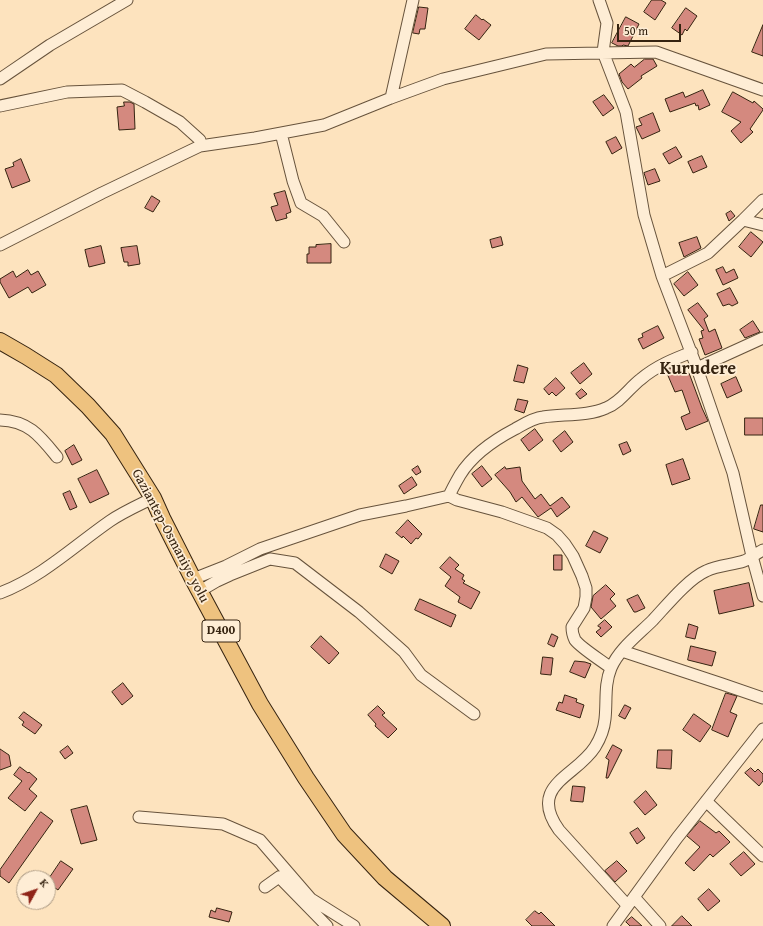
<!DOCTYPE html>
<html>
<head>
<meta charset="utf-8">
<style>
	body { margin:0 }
	#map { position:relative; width:763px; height:926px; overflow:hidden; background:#fde3be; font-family:"Gentium Book Plus",serif }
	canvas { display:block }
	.north { position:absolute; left:16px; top:870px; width:40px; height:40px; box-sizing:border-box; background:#feedd5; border:1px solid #ae9c86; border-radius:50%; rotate:50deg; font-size:11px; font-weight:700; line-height:16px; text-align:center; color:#352310 }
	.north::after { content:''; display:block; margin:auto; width:14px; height:18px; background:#8f2418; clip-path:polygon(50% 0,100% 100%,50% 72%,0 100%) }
	.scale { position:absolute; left:617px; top:24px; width:64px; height:18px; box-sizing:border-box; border:2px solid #352310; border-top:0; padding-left:5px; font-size:12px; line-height:14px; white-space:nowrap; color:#352310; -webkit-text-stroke:3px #feedd5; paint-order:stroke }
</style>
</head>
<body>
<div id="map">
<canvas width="763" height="926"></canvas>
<div class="north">K</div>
<div class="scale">50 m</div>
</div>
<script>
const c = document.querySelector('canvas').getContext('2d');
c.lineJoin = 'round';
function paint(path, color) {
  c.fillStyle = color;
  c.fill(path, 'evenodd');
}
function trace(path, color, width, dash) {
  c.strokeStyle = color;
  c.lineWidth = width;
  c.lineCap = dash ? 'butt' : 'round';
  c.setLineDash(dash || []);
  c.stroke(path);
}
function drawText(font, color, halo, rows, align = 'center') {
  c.font = font + ' "Gentium Book Plus",serif';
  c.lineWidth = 3.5;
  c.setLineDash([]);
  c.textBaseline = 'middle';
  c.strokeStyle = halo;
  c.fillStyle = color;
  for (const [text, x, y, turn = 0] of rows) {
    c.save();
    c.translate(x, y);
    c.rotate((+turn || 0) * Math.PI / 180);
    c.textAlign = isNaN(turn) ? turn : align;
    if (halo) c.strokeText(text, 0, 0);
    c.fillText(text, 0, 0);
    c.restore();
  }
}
const building = new Path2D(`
	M652,0H661L666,3L655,20L644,12Z
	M419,7L428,8L425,29H420L419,34L413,33Z
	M686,8L697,16L687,31L685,29L682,35L672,28Z
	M476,15L482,20L483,19L491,25L479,40L465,29Z
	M626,17L639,24L628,46L623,45L622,46H618L612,43Z
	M763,25V56L752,52Z
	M645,59H653L657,66L641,76L642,78L628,89L622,82L619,74L631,64L634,67Z
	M703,90L710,105L699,110L698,105L696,106L695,103L670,112L665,99L683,92L685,97Z
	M733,92L753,103L754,101L763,109V110L750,129L753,132L741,143L731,131L741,122L722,112Z
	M604,95L614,108L603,116L593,102Z
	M124,102H130L134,104L135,129L119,130L117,107L124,106Z
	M653,113L660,131L642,139L636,127L642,125L639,119Z
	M616,137L622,148L612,154L606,142Z
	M676,147L682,157L669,164L663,154Z
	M702,156L707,167L693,173L688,162Z
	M21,159L30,181L12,188L5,169L14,166L13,163Z
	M655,169L660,181L648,185L644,173Z
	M285,191L291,212L286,214L287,218L276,221L271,207L278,205L274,194Z
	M152,196L160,201L153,212L145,208Z
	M731,211L735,216L729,221L726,214Z
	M751,232L763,242L751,257L739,247Z
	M501,237L503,245L492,248L490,240Z
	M697,237L701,248L684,257L679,243Z
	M331,244V263H307V254H309V247H316V245Z
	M101,246L105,263L89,267L85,250Z
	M137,246L140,264L128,266V262H124L121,248Z
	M723,267L726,273L734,269L738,278L723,285L716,270Z
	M28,270L31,275L38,271L46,285L32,293L28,287L9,298L0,282V279L13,271L16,277Z
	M688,272L698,285L684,296L674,284Z
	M730,288L738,303L732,306L729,304L723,306L717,294Z
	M698,303L708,316L704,319L709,332L715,329L722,348L705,355L699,339L703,338L701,331L704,330L688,310Z
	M753,321L760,332L745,338L740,330Z
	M658,326L664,338L643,349L638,339L643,337L642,334Z
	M584,363L592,374L580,384L571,373Z
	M681,364L686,374L689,373L702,408L708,421L686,430L681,417L690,413L682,390L675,392L666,371Z
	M518,365L528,368L524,383L514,381Z
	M736,377L742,391L727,398L721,384Z
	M556,378L565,388L556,396L552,392L549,395L544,389Z
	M582,389L587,394L580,399L576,394Z
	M518,399L528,401L524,413L515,410Z
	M745,418H763V435H745Z
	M535,429L543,440L529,451L521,440Z
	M565,431L573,442L561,452L553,441Z
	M627,442L631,451L623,455L619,445Z
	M74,445L82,460L72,465L65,451Z
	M683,459L690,479L672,485L666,465Z
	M418,466L421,472L416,475L412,470Z
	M482,466L492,479L482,487L472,474Z
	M505,467L506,469L520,467L522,481L535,499L541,494L550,506L562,497L570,507L557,517L551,508L538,517L522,497L516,502L510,492L495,475Z
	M97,470L109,494L90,503L78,479Z
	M412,477L417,485L404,494L399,486Z
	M70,491L77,507L70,510L63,494Z
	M761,505H763V532L754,529Z
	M408,520L422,534L418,539L416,538L411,544L403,536L402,538L396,533Z
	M594,531L608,538L600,553L586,546Z
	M386,554L399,561L392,574L380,567Z
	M554,555H562V570H554Z
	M450,557L459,565L455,569L464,575L462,579L465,581L463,583L480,592L471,609L458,602L460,597L445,586L451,577L440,568Z
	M749,583L754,606L719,614L714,591Z
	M606,585L615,594L610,599L616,606L601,619L591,607L593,596Z
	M638,595L645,608L636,612H634L627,600Z
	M420,599L456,615L451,627L415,610Z
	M605,620L612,627L601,637L596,632L601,628L598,626Z
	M689,624L698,627L695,639L686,637Z
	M552,634L558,637L554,647L548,644Z
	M321,636L339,653L329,664L311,647Z
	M691,646L716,652L712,666L688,660Z
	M543,657L553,658L551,675L541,674Z
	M575,661L585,662L591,664L585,678L570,672Z
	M123,683L133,696L122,705L112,692Z
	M726,693L737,696L730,712L737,715L728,737L712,730Z
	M565,695L577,699L576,702L584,705L580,718L556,710L559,702L562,703Z
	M625,705L631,708L625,719L619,716Z
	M378,706L385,713L382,715L397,729L388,738L375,726L376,724L368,715Z
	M24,712L42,725L35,734L22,725L24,722L19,718Z
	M694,714L711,726L700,742L683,730Z
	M613,745L622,750L608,778H606L609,760L606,758Z
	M68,746L73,753L65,759L60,752Z
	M0,749L9,755L11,766L0,770Z
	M658,750H672L671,769L657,768Z
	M20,767L28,773L29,772L37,779L29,789L37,796L25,811L8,798L22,781L14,775Z
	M751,768L755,772L758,769L763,774V781L759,786L745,773Z
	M573,786L585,787L583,802L571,801Z
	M646,791L657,805L645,815L634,802Z
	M87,806L97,840L81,844L71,810Z
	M41,812L53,821L9,883L0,876V870Z
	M700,821L716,833L719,831L730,842L713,857L710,854L694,871L685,863L700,847L687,836Z
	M638,828L645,838L637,844L630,833Z
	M744,852L755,864L741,876L730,864Z
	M61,861L73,869L58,890L48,883V880Z
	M617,861L627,871L615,882L605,871Z
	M709,889L720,901L708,911L698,899Z
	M217,908L232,912L229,922L209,917L211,910L215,912Z
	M535,911L539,914L541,912L555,926H532L526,920Z
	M682,916L692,926H672Z
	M632,917L642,926H630L626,922Z`);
const minor = new Path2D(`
	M599,0L607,23L603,52L626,112L644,215L662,276L697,368L733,473L752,556L763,596
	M0,79L50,45L127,0
	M391,98L413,0
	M0,106L67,92L122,90L145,102L180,122L200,140V146
	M281,133L293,181L301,203L323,216L344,242
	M743,220L763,225
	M0,245L102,193L200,146L255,138L324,125L391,98L443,79L546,54L656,52L763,90
	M662,276L708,253L743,220L763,200
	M697,368L763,338
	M0,420C29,421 40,436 57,457
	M449,496L457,500L502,512L547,528L557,535L565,544L573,556L582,576L586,588V597L584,608L572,627C572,632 573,636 575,640C581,648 602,661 611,668
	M193,579L226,566L260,549L360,515L406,506L449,496C452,489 456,482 460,475C473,454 494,440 515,429C524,424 533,418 543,417C562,414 589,416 606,408C621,402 629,388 641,379C656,366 674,359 692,352
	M200,591L217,581L230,575L270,559L295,563L359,612L404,652L421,675L474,714
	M0,593C42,577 74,546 110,521C123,512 139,505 153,498
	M622,651L722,684L763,698
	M706,801L763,856
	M139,817L223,824L260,840L311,899L354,926
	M265,887L279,877L327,926
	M634,897L660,926
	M627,905L559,830C527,785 576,777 595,747C600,739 604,729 605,719C607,701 604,685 611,668C619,649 638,635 653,620C667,605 688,579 706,571C718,565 732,565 744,561C751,558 757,553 763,550
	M613,926L677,838L763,729`);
const highway = new Path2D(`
	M0,341L26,356L56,375L88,406L113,434L153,498L162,518L193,579L260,704L306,778L344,834L385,878L442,926`);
const shields = [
	[221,631,38]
];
const shieldNames = [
	["D400",221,631]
];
const streetNames = [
	["Gaziantep-Osmaniye yolu",170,536,62]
];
const districtNames = [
	["Kurudere",698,369]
];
paint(building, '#d4897f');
trace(building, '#352310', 1);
trace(minor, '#67533c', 13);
trace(highway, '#352310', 18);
trace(minor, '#feedd5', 11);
trace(highway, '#eec27f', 16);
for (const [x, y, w] of shields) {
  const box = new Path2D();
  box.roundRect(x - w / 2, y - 11, w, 22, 3);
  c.fillStyle = '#feedd5';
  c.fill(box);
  trace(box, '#352310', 1);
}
drawText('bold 13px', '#352310', null, shieldNames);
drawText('14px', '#352310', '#feedd5', streetNames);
drawText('bold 18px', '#352310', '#feedd5', districtNames);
</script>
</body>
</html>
